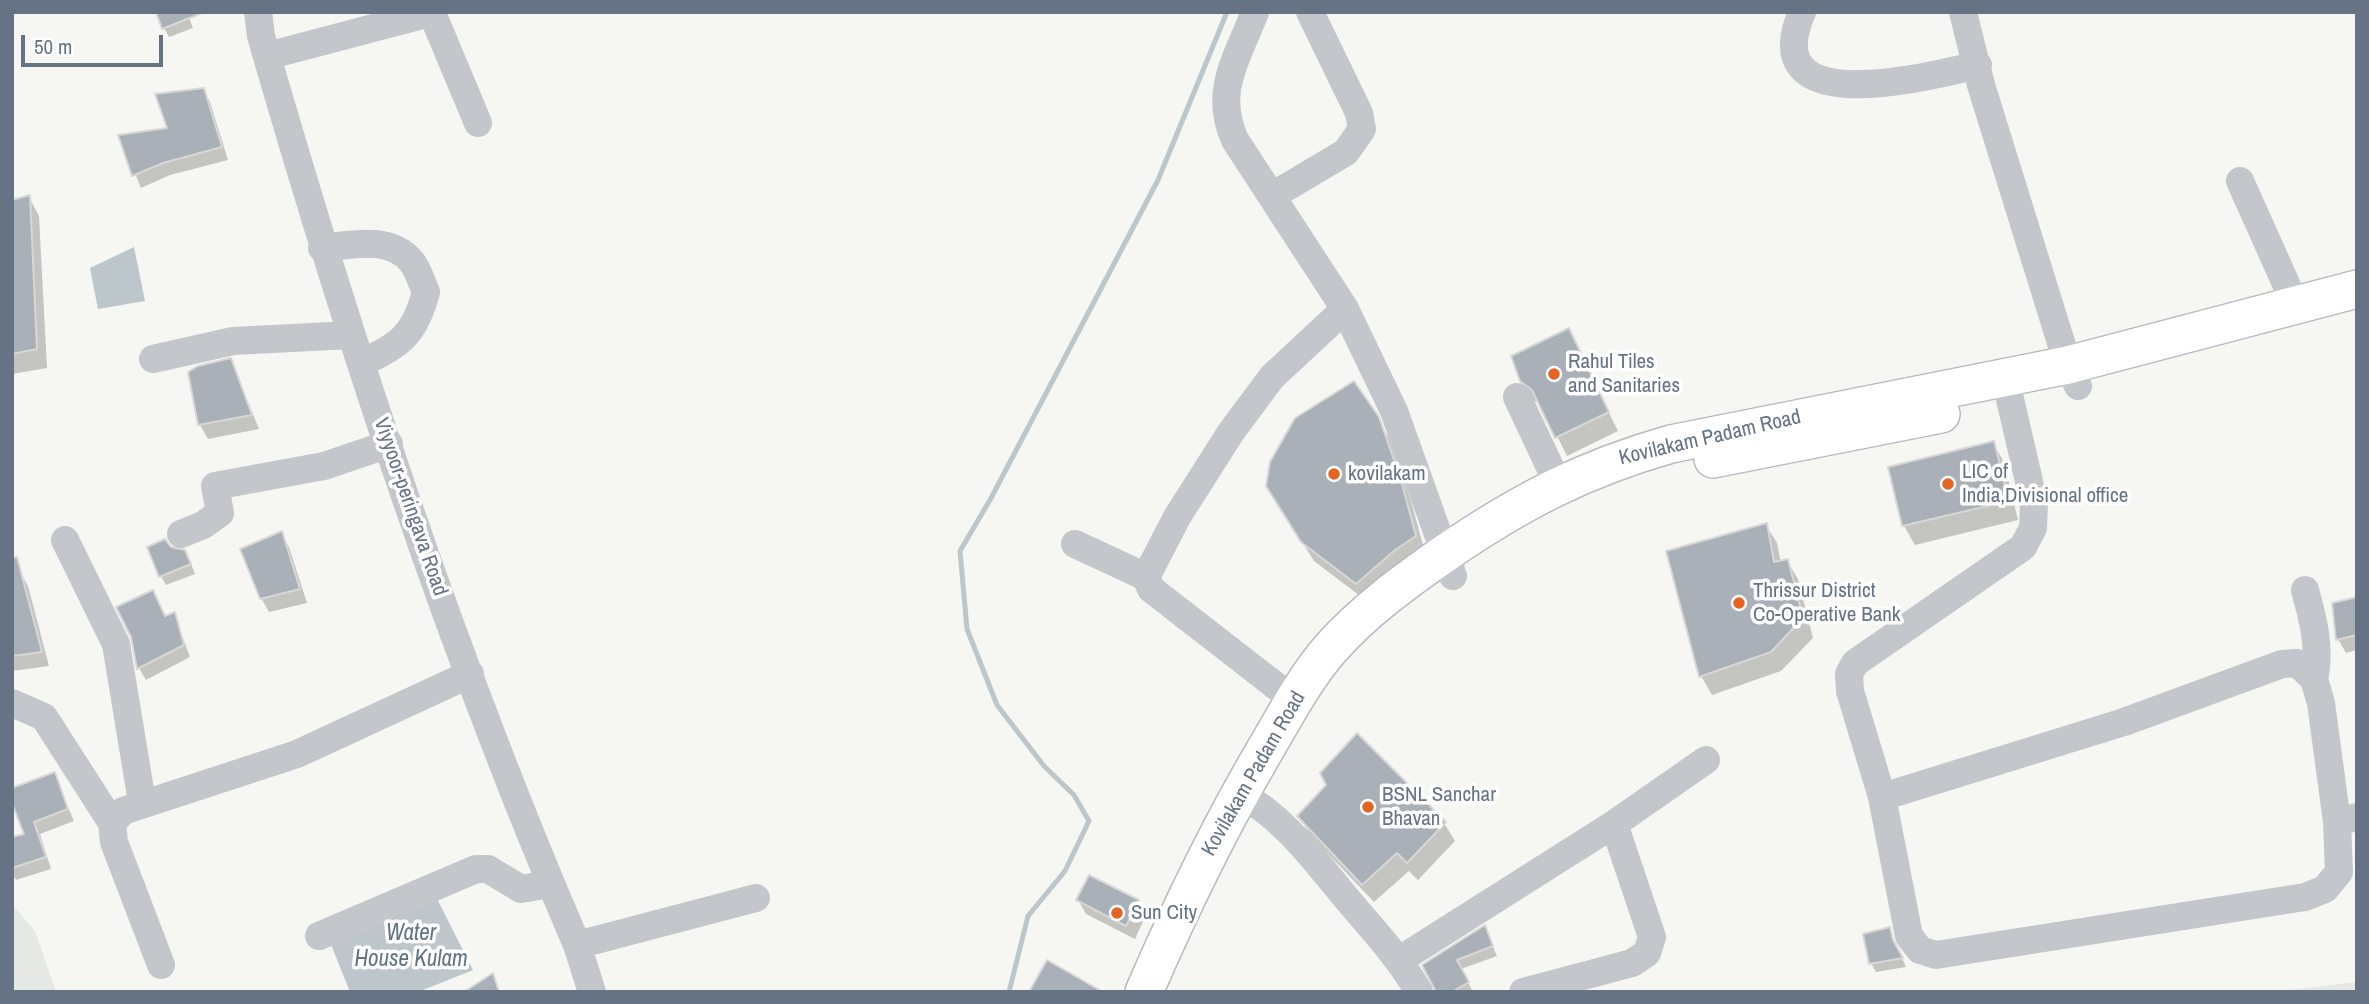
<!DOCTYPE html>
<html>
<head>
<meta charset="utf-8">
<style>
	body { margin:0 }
	#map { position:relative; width:2369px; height:1004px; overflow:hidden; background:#f6f6f2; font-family:"Archivo Narrow",sans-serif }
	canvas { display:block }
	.frame { position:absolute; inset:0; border:14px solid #657384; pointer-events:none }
	.scale { position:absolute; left:21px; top:35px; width:142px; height:32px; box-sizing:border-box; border:4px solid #657384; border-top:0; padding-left:9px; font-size:21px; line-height:24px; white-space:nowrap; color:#657384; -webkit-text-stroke:5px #fff; paint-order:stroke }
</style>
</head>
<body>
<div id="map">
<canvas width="2369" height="1004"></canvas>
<div class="frame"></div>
<div class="scale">50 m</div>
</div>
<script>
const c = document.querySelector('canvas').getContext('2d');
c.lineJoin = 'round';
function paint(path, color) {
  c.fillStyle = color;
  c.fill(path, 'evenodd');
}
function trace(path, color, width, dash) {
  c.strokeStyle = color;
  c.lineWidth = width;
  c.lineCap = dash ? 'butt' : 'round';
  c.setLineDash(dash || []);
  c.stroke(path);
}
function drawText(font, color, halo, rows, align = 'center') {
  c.font = font + ' "Archivo Narrow",sans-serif';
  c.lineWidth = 7;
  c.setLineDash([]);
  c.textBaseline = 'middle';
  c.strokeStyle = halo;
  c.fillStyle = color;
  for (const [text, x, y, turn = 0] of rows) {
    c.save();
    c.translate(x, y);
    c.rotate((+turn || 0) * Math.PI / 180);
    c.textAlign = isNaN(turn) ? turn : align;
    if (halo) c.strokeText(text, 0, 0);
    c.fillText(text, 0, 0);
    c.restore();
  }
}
const built = new Path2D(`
	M12,904L35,931L56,992H12Z
	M2357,982V992H2271Z`);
const water = new Path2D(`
	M134,247L145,301L98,309L90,268Z
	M431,887L473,970L418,992H350L330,942Z`);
const shadow = new Path2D(`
	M187,12L193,28L169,37L164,28Z
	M203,89L210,102L228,160L170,175L141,188L120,137L169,129Z
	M29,197L39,216L47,368L12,374V202Z
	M1568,331L1618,431L1567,456L1542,406L1533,400L1522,380Z
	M231,360L259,429L208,439L200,425L190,373Z
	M1377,418L1389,438L1411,501L1426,556L1368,602L1314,561L1279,505Z
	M1993,443L2004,462L2018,520L1915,545L1904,526L1890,468Z
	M1766,525L1777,543L1781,563L1787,561L1798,579L1813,638L1781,671L1712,695L1701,676L1669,553Z
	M281,533L289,547L307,603L269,612L261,598Z
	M170,549L190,561L195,574L166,585L161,576Z
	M20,572L28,586L49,666L12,671V574Z
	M2357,599V650L2346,653L2338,639Z
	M174,614L190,657L146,680L139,668L166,618Z
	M54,774L74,821L40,834L51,869L16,880L12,874V839L26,835Z
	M1328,785L1444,823L1455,841L1418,880L1409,871L1374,902L1310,835L1299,816Z
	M1078,900L1138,901L1146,915L1135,939L1086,914Z
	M1889,929L1906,967L1876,972L1871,963Z
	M1489,937L1497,956L1461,969L1473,992H1435V984L1424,966Z`);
const stream = new Path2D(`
	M1009,992L1028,916L1065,871L1089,821L1074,795L1044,766L997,705L967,629L960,551L990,500L1158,180L1227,12`);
const building = new Path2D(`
	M156,12H201L202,13L162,29Z
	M204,88L222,147L163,163L132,176L118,135L167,128L155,94Z
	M30,195L37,349L12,354V200Z
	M1569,328L1609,412L1555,438L1532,390L1520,381L1511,356Z
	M231,358L252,415L198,425L188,372L198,366Z
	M1354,381L1379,417L1401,480L1416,536L1395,550L1356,584L1301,542L1266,486L1270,462L1295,418Z
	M1994,441L2009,501L1902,526L1888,467Z
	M1767,523L1774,562L1788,559L1803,618L1771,652L1699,677L1666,551Z
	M282,531L300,589L260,599L240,549Z
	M165,539L171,547L185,550L191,564L159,577L147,547Z
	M17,557L42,652L12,656V558Z
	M153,590L165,616L175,612L184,645L137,669L131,637L116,607Z
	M2357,597V635L2336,640L2332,603Z
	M1357,733L1446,822L1407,863L1397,853L1362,885L1297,816L1326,785L1320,773Z
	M55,772L68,809L34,822L46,857L12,868V837L24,834L12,803V788Z
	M1089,875L1139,900L1126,926L1076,900Z
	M1485,925L1493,946L1457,960L1469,982L1452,992H1436L1422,965Z
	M1890,927L1893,940L1903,958L1869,964L1863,934Z
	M1047,960L1103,992H1029Z
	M493,973L499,992H464Z`);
const minor = new Path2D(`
	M258,12L261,36C350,344 450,650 577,945L592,992
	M1255,12C1237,59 1213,91 1235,140L1345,309L1394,411L1453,576
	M1802,12C1755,122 1926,77 1978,65
	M1963,12L1981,85L2068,365L2078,386
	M432,13L478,123
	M267,56L434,12
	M2240,181L2296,306
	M1272,196L1346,152L1362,129L1359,113L1310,12
	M322,248C351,245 390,235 412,262C418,270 422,283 426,292C415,334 400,346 361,363
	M153,359L233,341L351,335
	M1517,397L1558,484
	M2010,399L2034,503L2033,528L2023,547L1855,663L1849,674L1850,691L1882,797L2124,722L2282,664L2297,663L2314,679L2321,703L2337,822L2357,817
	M181,534L203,525L220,513L215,486L324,466L389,444
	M65,540L116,644L142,802
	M1075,544L1146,577
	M2305,590C2313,619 2321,649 2314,679
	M1294,700L1151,589L1146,577L1177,517L1231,432L1272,377L1345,309
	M12,703L44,717L112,823
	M1240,794C1284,817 1315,861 1347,899C1373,930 1399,957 1419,992
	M1882,797L1909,936L1920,950L1936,955L2305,897L2325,889L2339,872L2337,822
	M1614,824L1706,760
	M319,936L476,869H488L521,889L551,884
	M577,945L756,898
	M1401,959L1614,824L1652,937L1647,953L1632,963L1523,992
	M161,965L114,842L112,823L123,811L297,754L470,674`);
const major = new Path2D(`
	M1713,459L1941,414
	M1144,992C1180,909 1219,828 1265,750C1285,716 1304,679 1331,648C1364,611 1404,582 1444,554C1520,502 1583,469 1671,444L2068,365L2357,289`);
const markers = [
	[1554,374,7,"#e56323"],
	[1334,474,7,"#e56323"],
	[1948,484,7,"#e56323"],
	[1739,603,7,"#e56323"],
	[1368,807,7,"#e56323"],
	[1117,913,7,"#e56323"]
];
const poiNames = [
	["Rahul Tiles",1568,362],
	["and Sanitaries",1568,386],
	["LIC of",1962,472],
	["India,Divisional office",1962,496],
	["kovilakam",1348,474],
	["Thrissur District",1753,591],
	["Co-Operative Bank",1753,615],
	["BSNL Sanchar",1382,795],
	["Bhavan",1382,819],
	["Sun City",1131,913]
];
const streetNames = [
	["Kovilakam Padam Road",1710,438,-13],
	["Viyyoor-peringava Road",410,507,71],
	["Kovilakam Padam Road",1254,774,-60]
];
const waterNames = [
	["Water",411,934],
	["House Kulam",411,960]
];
paint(built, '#e6e8e6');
paint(water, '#bcc6cb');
paint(shadow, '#0003');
trace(stream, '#bcc6cb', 5);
paint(building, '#a9b0b7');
trace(building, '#d7d7d5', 2);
trace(major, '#b6babe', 40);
trace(minor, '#c3c6ca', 28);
trace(major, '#fff', 37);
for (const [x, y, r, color] of markers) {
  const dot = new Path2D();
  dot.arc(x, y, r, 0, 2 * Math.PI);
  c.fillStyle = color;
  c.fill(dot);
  trace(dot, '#fff', 2.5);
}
drawText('21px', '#657384', '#fff', poiNames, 'left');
drawText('21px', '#657384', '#fff', streetNames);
drawText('italic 23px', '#607580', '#fff', waterNames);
</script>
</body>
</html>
